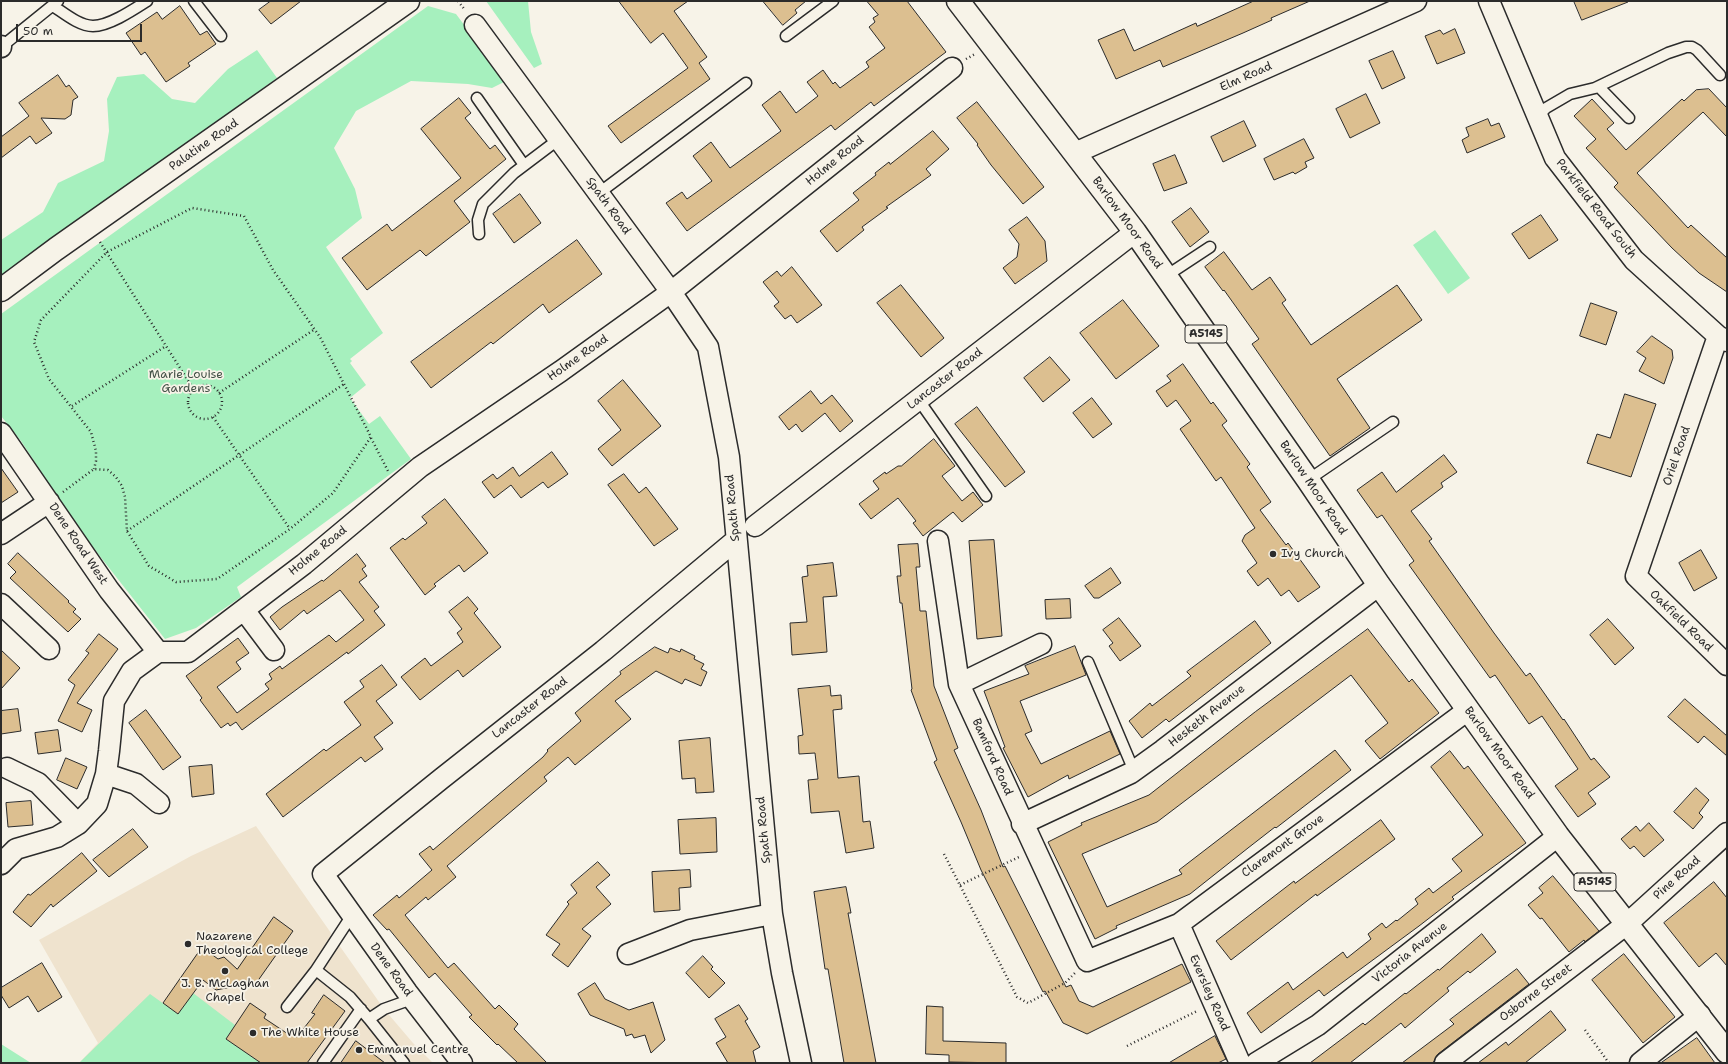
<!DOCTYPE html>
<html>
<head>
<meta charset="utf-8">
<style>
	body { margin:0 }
	#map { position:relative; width:1728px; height:1064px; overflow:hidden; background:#f7f3e8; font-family:"Shantell Sans",sans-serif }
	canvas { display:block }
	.frame { position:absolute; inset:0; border:2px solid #2b2b2b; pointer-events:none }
	.scale { position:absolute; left:16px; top:24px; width:126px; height:18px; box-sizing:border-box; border:2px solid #2b2b2b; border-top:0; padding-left:5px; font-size:12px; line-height:14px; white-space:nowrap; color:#2b2b2b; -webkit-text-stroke:3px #f7f3e8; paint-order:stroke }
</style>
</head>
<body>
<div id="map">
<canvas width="1728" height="1064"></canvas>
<div class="frame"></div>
<div class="scale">50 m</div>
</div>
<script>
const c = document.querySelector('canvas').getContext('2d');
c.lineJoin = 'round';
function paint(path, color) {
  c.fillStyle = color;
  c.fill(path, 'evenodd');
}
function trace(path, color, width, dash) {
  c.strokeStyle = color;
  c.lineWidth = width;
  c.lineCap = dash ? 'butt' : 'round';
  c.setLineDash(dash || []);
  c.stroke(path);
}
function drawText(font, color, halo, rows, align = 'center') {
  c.font = font + ' "Shantell Sans",sans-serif';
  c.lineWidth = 3.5;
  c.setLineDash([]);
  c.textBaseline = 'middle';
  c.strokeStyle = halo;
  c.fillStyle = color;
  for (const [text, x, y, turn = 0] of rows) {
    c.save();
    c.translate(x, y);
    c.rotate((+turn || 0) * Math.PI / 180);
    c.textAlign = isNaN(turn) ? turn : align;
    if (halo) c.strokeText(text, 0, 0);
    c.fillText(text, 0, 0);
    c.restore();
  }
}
const built = new Path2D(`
	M256,826L331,933L329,940L337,945H339L384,1009L413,1043L433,1063H79L98,1043L39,940L191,856Z`);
const green = new Path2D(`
	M486,1H528L531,32L542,64L534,68Z
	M428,6L456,14L506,81L492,88L468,84L411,81L356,111L334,148L355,189L362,218L326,247L383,333L350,359L352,361L350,363L366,385L350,398L369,424L380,416L411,459L237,587L241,597L196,628L165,639L80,531L21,441L1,416V314Z
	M257,50L277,78L1,277V240L43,212L58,183L104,161L109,131L107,99L117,77L144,74L172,99L195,103L228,69Z
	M1435,230L1470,278L1448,294L1413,245Z
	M193,993L235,1025L226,1039L261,1063H79L150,994L178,1014Z
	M1,1044L31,1063H1Z`);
const building = new Path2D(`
	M271,1H301L271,24L259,10Z
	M619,1H688L674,11L707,57L699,63L710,79L621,143L608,126L688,68L663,33L651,43Z
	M763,1H806L795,10L797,13L783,25Z
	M867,1H907L946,52L874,106L871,102L835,130L831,125L687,231L666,203L682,192L687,199L712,181L693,156L711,142L730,168L781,131L762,105L780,91L796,113L818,96L807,82L823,70L833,84L835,82L840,88L869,67L866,62L885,48L869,27L875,22L873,18L878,15Z
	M1254,1H1310L1271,18L1272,20L1243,33L1163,67L1160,60L1116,79L1098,40L1124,29L1134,51L1196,23L1197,26Z
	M1574,1H1628V2L1582,20Z
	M180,6L200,35L207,31L216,44L188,63L190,66L166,82L145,52L141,55L126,33L157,12L162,19Z
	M1455,29L1465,53L1437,64L1425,36L1440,30L1443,34Z
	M1393,51L1405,78L1382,89L1369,61Z
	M58,75L66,87L69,85L78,97L73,100L71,115L65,119L41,118L52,133L36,144L30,136L1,158V137L29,116L19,103Z
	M1709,89L1727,108V137L1703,112L1637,173L1688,228L1691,225L1727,258V292L1699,273L1672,248L1614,187L1618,183L1586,148L1596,139L1574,116L1592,99L1614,123L1607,129L1626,150L1682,99L1684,101L1696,90Z
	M1366,94L1380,123L1350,138L1336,109Z
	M459,98L471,113L465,118L490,149L495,145L506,159L454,201L470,222L426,256L420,250L367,290L342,258L387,224L392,231L461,178L421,129Z
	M977,102L1044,187L1023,204L991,165L977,145L978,144L957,118Z
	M1488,119L1491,126L1499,123L1505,137L1467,153L1462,140L1469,136L1466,128Z
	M1244,121L1256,146L1223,162L1211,137Z
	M933,131L949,149L926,169L931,175L886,207L888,208L862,227L864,230L837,252L820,231L859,200L853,193L876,175L875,173L889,162L890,164Z
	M1304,139L1314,158L1305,162L1307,167L1295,174L1293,172L1274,180L1264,159Z
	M1175,155L1187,183L1164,191L1153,164Z
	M520,194L541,223L514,243L493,214Z
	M1191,208L1209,232L1190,247L1172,222Z
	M1541,215L1558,240L1529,259L1512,234Z
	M1027,217L1045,241L1047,261L1015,284L1003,268L1017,257L1019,244L1009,230Z
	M577,240L602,274L549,313L543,304L493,344L491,342L431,388L411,362Z
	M1224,252L1252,290L1270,277L1286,300L1282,303L1311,345L1397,285L1422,320L1337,379L1370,428L1330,456L1252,344L1259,339L1224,290L1223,291L1205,267Z
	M792,267L822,305L797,323L791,315L785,319L774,306L779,302L763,282L777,271L781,276Z
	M901,285L944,338L921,357L877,303Z
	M1123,300L1159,346L1116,379L1080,333Z
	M1591,303L1617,312L1606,345L1580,336Z
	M1652,336L1672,350L1673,358L1664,384L1639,371L1646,358L1637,352Z
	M1050,357L1070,380L1043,402L1024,378Z
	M1183,364L1211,404L1213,402L1227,421L1222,425L1250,464L1247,467L1271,502L1260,510L1286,545L1288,543L1320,587L1298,602L1289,590L1281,596L1268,578L1258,586L1247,571L1257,563L1242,541L1245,535L1255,528L1221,477L1216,481L1180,429L1191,421L1176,400L1167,407L1156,391L1171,381L1167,376Z
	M623,380L661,426L612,466L598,449L621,430L598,401Z
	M811,391L821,404L832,395L853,421L840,432L825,413L802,432L796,424L789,430L779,417Z
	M1625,394L1656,404L1631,477L1587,463L1597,434L1610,438Z
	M1092,398L1112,424L1093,438L1073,413Z
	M977,407L1025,472L1005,487L955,424Z
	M934,439L955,466L942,476L962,501L973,492L983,505L962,522L953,512L923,536L913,523L916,521L898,498L871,519L859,504L879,489L873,481L885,472L886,474L898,466H901Z
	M552,452L568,474L548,488L543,482L521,498L511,485L494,498L482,482L493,474L497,479L513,467L519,476Z
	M1444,455L1457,472L1441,483L1443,487L1411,511L1432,539L1429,541L1494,633L1526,676L1530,673L1563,720L1564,719L1591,760L1594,758L1610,777L1588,793L1596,804L1578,817L1555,786L1578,769L1542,716L1529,724L1495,675L1490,678L1409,565L1414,561L1382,515L1377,518L1357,490L1382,472L1396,492Z
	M1,468L18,492L1,503Z
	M624,474L639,493L646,487L678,529L654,546L608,485Z
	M445,499L488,553L464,572L459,565L434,584L436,586L425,595L390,548L403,538L405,540L427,523L422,517Z
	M994,540L1002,636L977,639L969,541Z
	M918,544L920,567H916L920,611H926L934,686L958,748L954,750L981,810L1003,867L1005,866L1066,987L1071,985L1079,1001L1093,1007L1182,964L1191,982L1087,1034L1063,1023L1045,991L1043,992L981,870L961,822L934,762L937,760L911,690L912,689L902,603H900L897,576H901L898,545Z
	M1701,550L1717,578L1694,591L1679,563Z
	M18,553L69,601L68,602L76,609L73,612L81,619L68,632L10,578L16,572L8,564Z
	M357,554L366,566L362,569L367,576L359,582L379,607L374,611L385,625L348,654L347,652L242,730L236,722L230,726L228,723L221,728L200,700L202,698L186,676L238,638L249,653L236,662L241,669L217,687L237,713L269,689L265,684L272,679L269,674L280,666L282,669L329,635L336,642L364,620L340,590L307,614L304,610L280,630L270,617L282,607L322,580L323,581Z
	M833,563L837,596L823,597L827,652L792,655L790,623L807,622L802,577L808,576L807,566Z
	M1111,568L1121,583L1099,598H1094L1085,586Z
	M468,597L478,609L474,613L501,647L463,677L458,670L420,700L401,677L425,658L431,666L463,642L457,633L462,629L449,612Z
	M1070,599L1071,618L1046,619L1045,600Z
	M1119,618L1141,646L1120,661L1109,646L1113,643L1103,630Z
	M1608,619L1634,648L1615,665L1590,635Z
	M1255,621L1271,643L1169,722L1166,719L1142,738L1129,721L1150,703L1152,706L1191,676L1187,672Z
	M1368,629L1409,682L1412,679L1439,713L1380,759L1365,741L1388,723L1351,675L1157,822L1082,854L1107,907L1182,874L1179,870L1335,750L1351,770L1276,828L1275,827L1248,848L1190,894L1116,926L1117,928L1095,939L1048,842L1082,825L1081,823L1149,795L1255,712Z
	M99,634L118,649L77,703L92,710L82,732L58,721L75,685L68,680L89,653L86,651Z
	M1075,646L1086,675L1020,701L1032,731L1025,734L1041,764L1110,731L1120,754L1069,779L1068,775L1028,797L1003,748L1005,747L984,691L1029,674L1025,666Z
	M655,647L668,653L670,648L680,652L681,649L695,656L694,659L704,664L701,669L707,672L701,686L685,679L682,684L656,671L615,701L631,719L575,765L568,757L544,777L547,781L447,866L456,877L428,900L426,897L405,915L448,968L454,963L495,1009L499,1005L518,1024L514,1029L547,1063H518L498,1044L497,1045L469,1017L472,1015L435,973L429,978L389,929L387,930L373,915L397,895L399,898L432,870L419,854L430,846L433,850L543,757L548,751L547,750L581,721L575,713L621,674L620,672Z
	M1,650L20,668L1,689Z
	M382,665L397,685L376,701L393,723L374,737L383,749L365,762L361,757L283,817L266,794L324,749L326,751L361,725L344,702L364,687L360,681Z
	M830,686L831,696L841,695L842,709L833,710L838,778L859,776L863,822L870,821L874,848L846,853L839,811L811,813L808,780L818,779L815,753L799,754L798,736L803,735L798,689Z
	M1685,699L1727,736V756L1704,736L1698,743L1668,717Z
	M18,709L21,731L1,734V711Z
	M146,710L181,757L163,770L129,723Z
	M58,730L61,751L38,754L35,733Z
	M710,738L714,792L696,793L695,778L682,779L679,741Z
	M1450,751L1464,769L1468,766L1526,843L1452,897L1454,899L1419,926L1324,996L1319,990L1261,1033L1247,1013L1288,982L1293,990L1343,952L1347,958L1371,939L1368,934L1382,923L1386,928L1396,920L1397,921L1418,904L1415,899L1429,888L1433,893L1462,871L1452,859L1483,835L1431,767Z
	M66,758L87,767L77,789L57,780Z
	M212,765L214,794L192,797L189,767Z
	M1696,788L1709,800L1699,813L1703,817L1693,829L1674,812Z
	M31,801L33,825L8,827L6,803Z
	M716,818L717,852L680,854L678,820Z
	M1381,820L1395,839L1317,896L1316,894L1231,960L1216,941L1294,881L1295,883Z
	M1649,823L1664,840L1644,857L1634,846L1630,849L1621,839L1636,826L1640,831Z
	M133,829L148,847L109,877L93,860Z
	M82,853L97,871L53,907L51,904L31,927L13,912L28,894L30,895Z
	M598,862L610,875L596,887L611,904L582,929L591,936L568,967L552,955L560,944L546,935L569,904L567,902L577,893L571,885Z
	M690,870L691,887L679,888L680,910L654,912L652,872Z
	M1553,876L1599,931L1585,942L1584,940L1569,952L1542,918L1540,919L1528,905L1543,893L1539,888Z
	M1714,882L1727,898V966L1716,953L1699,967L1664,923Z
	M846,887L851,913H848L876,1063H844L828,969H825L814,892Z
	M274,917L293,931L257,982L216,990L203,980L178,1014L163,1003L202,947L218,959L224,957L237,969Z
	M1482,934L1496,952L1470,973L1468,971L1447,988L1449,991L1405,1028L1401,1023L1350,1063H1310L1363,1023L1365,1025L1405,993L1406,994L1438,969L1439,970Z
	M1624,954L1675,1017L1643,1043L1592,980Z
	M703,956L713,967L711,969L725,983L709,998L686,973Z
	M42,963L62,997L38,1012L28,996L9,1008L1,995V988Z
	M1517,969L1529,984L1438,1054L1433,1063H1402L1454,1024L1450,1020Z
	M595,983L605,999L629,1010L653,1002L665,1040L651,1053L645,1035L634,1038L632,1034L626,1036L624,1029L590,1015L578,994Z
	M324,995L345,1011L307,1063H261L226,1039L250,1003L266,1014L264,1018L288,1034L289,1032L297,1037L315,1014L312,1013Z
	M739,1005L748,1019L745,1021L760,1047L753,1051L756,1063H728L716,1043L726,1037L715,1019Z
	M927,1006L943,1007V1041L1006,1043V1063L949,1062V1055L926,1054Z
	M1551,1011L1566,1030L1525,1063H1478L1506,1042L1508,1045Z
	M1215,1036L1226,1059L1218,1063H1169Z
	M1697,1038L1715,1063H1661Z
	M356,1041L385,1063H341Z`);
const path = new Path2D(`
	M458,1L465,10
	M966,59L975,54
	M100,242L194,390
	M188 402a17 17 0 1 1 34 0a17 17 0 1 1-34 0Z
	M219,393L315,329
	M72,406L166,346
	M213,417L290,529
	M371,438L388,471
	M63,492L94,469L108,470L116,477L122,486L125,497L127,531L149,566L176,582L217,579L290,529L333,493L371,437L320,337L273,270L244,216L192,208L107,252L41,320L34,342L49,379L91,432L96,451V461L94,469
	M127,531L344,384
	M944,854L1017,997L1028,1003L1065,983L1075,973
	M960,885L1019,857
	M1585,1030L1609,1063
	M1127,1046L1197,1011`);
const lane = new Path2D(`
	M194,1L221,36
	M53,6C64,13 79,26 93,26C109,26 133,10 147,1
	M786,36L833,1
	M1,47L58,1
	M1599,87L1629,118
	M477,98L524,165
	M1538,116L1546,108L1570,94L1595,88L1668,53L1686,47H1692L1697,50L1720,75
	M599,193L746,83
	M479,234L478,220L483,204L514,173L559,139
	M1166,276L1210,247
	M918,399L986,496
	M1308,480L1393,422
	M1088,662L1134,771
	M352,915L316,970L350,997L369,1019L384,1009L412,999
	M287,1007L316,970
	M369,1019L404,1063
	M323,1063L361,1009`);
const street = new Path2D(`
	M1489,1L1555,158L1634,260L1718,336L1727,341
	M475,25L671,292L708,347L729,457L772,914L782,973L801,1063
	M1,46V47
	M1075,153L1416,1
	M1718,336L1636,576L1727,665
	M1,433L109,590L158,652
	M755,526L1135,232
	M1,534L49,502
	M938,541L959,684L1087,961L1179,924L1468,710
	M1,604L49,649
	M244,610L274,650
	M158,652H188L304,564L420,467L561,371L671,292L952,68
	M959,684L1041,644
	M7,768L38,783L78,824
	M106,774L136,784L159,803
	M1022,824L1131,773L1163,750L1379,585
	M1,864L16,849L57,837L78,824L97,804L106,774L109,751L114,701L132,671L158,652
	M1179,924L1240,1063
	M628,954L690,930L772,914
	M462,1063L407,992L323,874L441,779L603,651L736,540
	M1256,1063L1318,1025L1558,836
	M1445,1063L1628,923L1727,833
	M1640,1063L1700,1015`);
const secondary = new Path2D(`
	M1,290L56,249L408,1`);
const primary = new Path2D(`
	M958,1L1135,232L1308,480L1379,585L1558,836L1727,1052`);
const markers = [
	[1273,554,4,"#2b2b2b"],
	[188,944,4,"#2b2b2b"],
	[225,971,4,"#2b2b2b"],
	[253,1033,4,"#2b2b2b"],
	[359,1050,4,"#2b2b2b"]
];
const shields = [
	[1206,334,42],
	[1595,882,42]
];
const shieldNames = [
	["A5145",1206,334],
	["A5145",1595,882]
];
const streetNames = [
	["Elm Road",1246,77,-24],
	["Palatine Road",204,145,-35],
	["Holme Road",835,161,-39],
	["Spath Road",608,206,54],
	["Parkfield Road South",1596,209,52],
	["Barlow Moor Road",1127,223,54],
	["Holme Road",578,358,-35],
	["Lancaster Road",945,379,-38],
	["Oriel Road",1677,456,-71],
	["Barlow Moor Road",1313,488,56],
	["Spath Road",733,508,-95],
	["Dene Road West",78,544,56],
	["Holme Road",318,551,-39],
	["Oakfield Road",1681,621,44],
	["Lancaster Road",530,708,-38],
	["Hesketh Avenue",1207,716,-38],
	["Barlow Moor Road",1499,753,54],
	["Bamford Road",992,757,66],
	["Spath Road",764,830,-95],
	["Claremont Grove",1283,846,-36],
	["Pine Road",1677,878,-42],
	["Victoria Avenue",1410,953,-38],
	["Dene Road",391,970,54],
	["Eversley Road",1209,993,66],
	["Osborne Street",1536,993,-37]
];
const parkNames = [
	["Marie Louise",186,375],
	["Gardens",186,389]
];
const poiNames = [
	["Ivy Church",1281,554],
	["Nazarene",196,937],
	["Theological College",196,951],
	["J. B. McLaghan",225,984,"center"],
	["Chapel",225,998,"center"],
	["The White House",261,1033],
	["Emmanuel Centre",367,1050]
];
paint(built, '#efe3ce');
paint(green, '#a6f0be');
paint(building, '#dcbf90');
trace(building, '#2b2b2b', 1);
trace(lane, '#2b2b2b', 13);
trace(street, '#2b2b2b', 23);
trace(secondary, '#2b2b2b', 25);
trace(primary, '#2b2b2b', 25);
trace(path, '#2b2b2b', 2.5, [1, 3]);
trace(lane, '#f7f3e8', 10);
trace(street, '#f7f3e8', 20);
trace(secondary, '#f7f3e8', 22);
trace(primary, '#f7f3e8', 22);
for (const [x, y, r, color] of markers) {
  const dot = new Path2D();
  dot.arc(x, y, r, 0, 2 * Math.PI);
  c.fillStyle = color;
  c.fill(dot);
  trace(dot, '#f7f3e8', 1.5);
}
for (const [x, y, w] of shields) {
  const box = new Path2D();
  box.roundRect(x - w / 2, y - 9, w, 18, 3);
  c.fillStyle = '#f7f3e8';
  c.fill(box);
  trace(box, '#2b2b2b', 1);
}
drawText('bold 11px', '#2b2b2b', null, shieldNames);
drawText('12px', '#2b2b2b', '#f7f3e8', streetNames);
drawText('12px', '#445248', '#f7f3e8', parkNames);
drawText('12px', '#2b2b2b', '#f7f3e8', poiNames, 'left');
</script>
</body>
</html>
